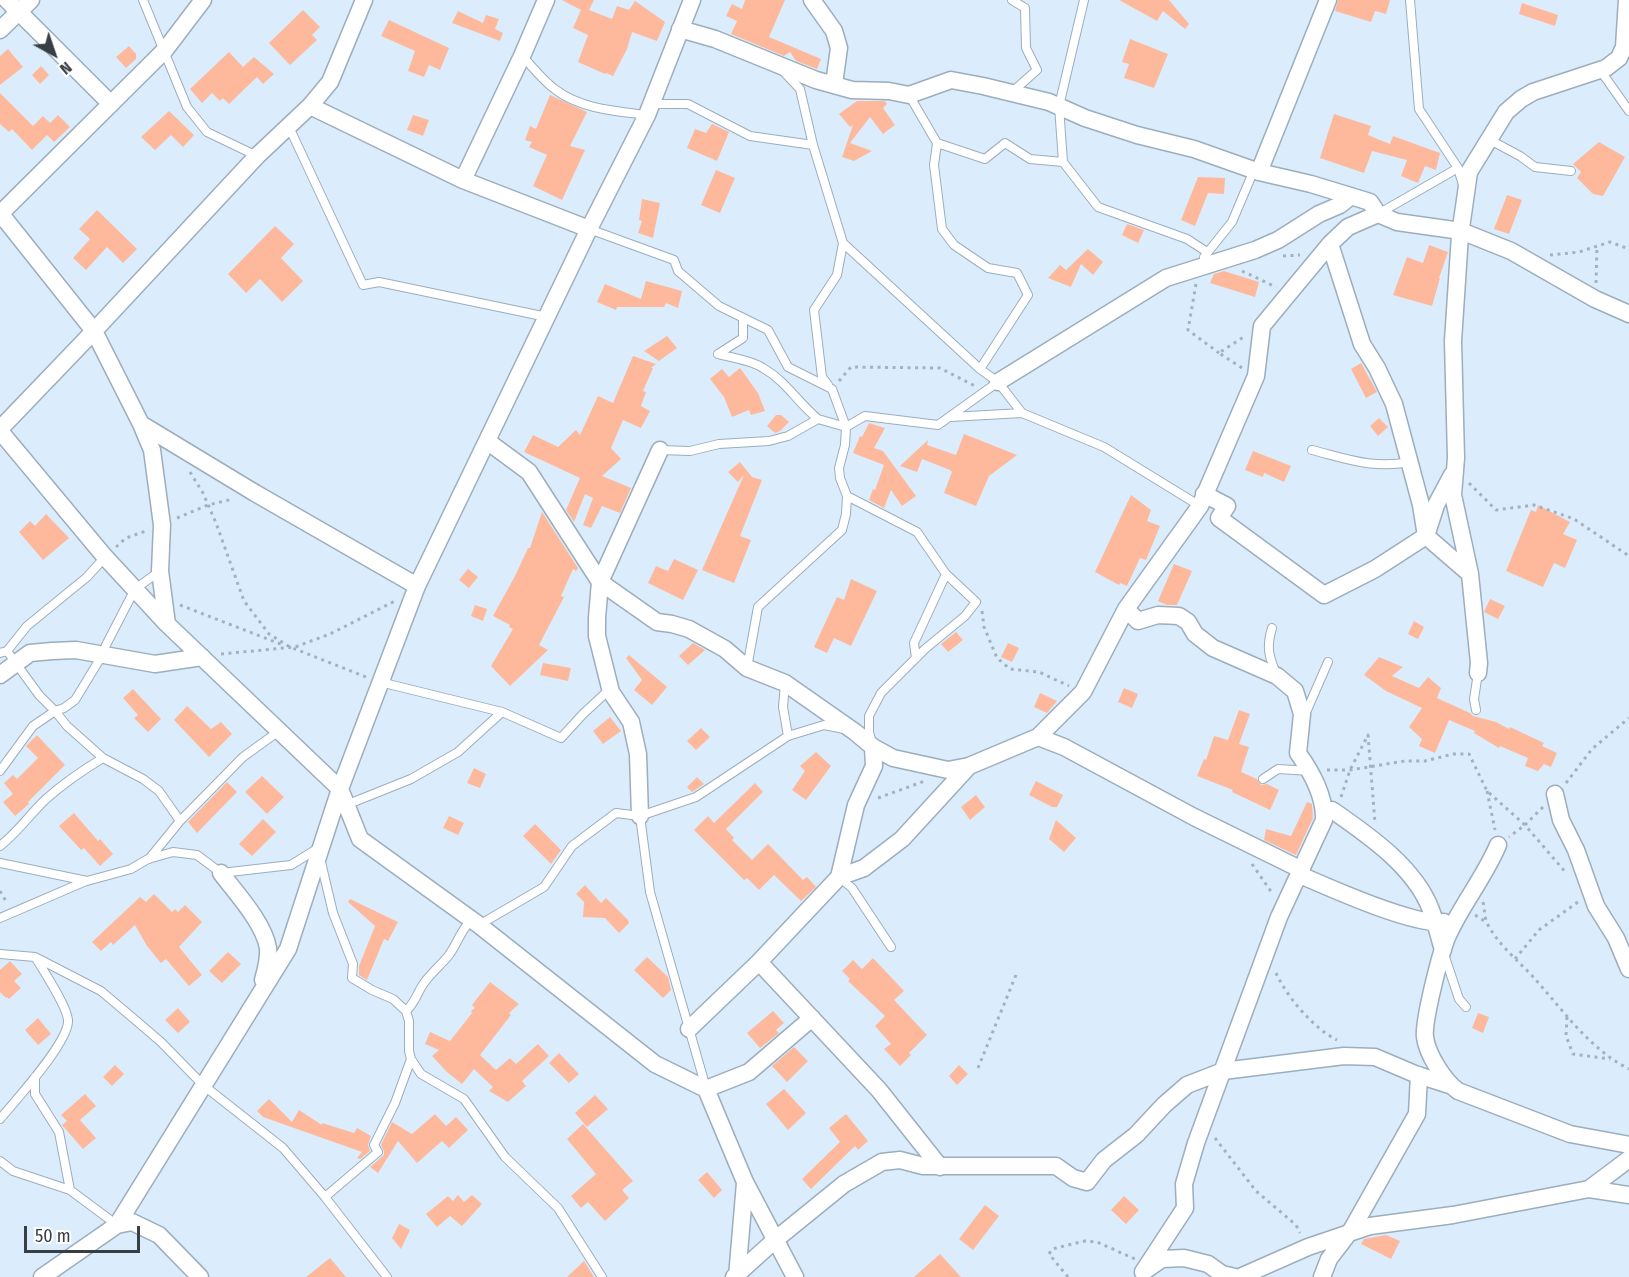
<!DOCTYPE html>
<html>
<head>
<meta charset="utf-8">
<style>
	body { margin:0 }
	#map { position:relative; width:1629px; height:1277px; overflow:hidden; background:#dbedfd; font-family:"Fira Sans Condensed",sans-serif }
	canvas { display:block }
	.north { position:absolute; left:24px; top:24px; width:60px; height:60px; -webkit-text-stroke:4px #fff; paint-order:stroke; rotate:140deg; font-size:16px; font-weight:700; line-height:24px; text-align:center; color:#373e44 }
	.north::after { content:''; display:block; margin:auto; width:21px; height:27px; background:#373e44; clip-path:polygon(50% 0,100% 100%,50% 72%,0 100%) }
	.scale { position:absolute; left:24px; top:1226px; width:116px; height:27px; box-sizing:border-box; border:3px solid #373e44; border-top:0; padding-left:8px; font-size:18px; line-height:21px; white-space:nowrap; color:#373e44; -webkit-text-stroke:4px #fff; paint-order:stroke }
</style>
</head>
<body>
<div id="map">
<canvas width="1629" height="1277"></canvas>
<div class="north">N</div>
<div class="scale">50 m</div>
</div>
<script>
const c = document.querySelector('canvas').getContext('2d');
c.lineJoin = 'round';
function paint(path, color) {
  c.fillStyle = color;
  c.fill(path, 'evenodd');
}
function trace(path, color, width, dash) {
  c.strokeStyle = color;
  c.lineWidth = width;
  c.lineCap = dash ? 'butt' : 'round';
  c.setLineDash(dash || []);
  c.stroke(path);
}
const building = new Path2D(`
	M562,0H594L589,10L612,19L617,6L629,10L635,1L665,22L657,41L632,32L627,49L613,76L606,73L605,74L578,62L588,35L573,28L581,10Z
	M745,0H785L769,37L821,59L817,69L796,61L790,52L784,56L731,34L737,21L726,16L732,4L742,9Z
	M1119,0H1169L1189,24L1185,29L1163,11L1157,21Z
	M1338,0H1390L1386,14L1375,11L1371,22L1335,11Z
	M1522,3L1558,15L1555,26L1519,14Z
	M303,10L320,27L312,35L317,40L290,65L269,43Z
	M458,11L483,23L486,15L499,19L495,29L503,33L500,41L452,23Z
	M389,20L449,48L440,70L429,65L424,77L408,71L415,51L381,36Z
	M1130,39L1168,54L1154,88L1124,78L1129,64L1122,62Z
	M129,46L136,54V59L126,68L116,57Z
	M8,49L23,67L0,85V56Z
	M229,52L243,67L254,57L274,74L263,84L257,77L229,104L223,98L220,101L212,93L202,103L190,89Z
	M41,66L49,75L40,84L32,75Z
	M0,93L33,126L43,116L50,123L58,115L70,127L54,142L47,135L32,150L12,129L9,132L0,124Z
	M550,95L587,112L570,146L585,150L562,200L533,186L547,155L529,147L532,142L525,140L530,126L536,129Z
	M857,101H885L887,104L883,108L895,125L883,134L870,117L850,143L872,151L854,161L842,157L853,125L850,127L839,114Z
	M169,111L194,135L183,147L171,135L155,150L141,137Z
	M1334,114L1371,126L1368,135L1390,144L1393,136L1440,153L1436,170L1425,166L1418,183L1401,176L1407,160L1372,151L1364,173L1320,158Z
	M413,115L429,120L423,136L407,130Z
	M712,124L729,132L717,161L687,148L695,129L706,133Z
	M1599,142L1625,157L1603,196L1593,194L1577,178L1581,172L1573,164Z
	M716,170L735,178L720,213L701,205Z
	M1198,177L1225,178L1224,194L1208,193L1195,226L1181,220Z
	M1507,195L1522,200L1509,234L1494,229Z
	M642,199L660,203L653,238L638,233L642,221L639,220Z
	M97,210L137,249L123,263L107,247L86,270L73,258L90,239L79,229Z
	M1127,224L1144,230L1138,243L1122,235Z
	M275,226L294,244L281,258L303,281L282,302L260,279L246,293L228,274Z
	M1429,245L1448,252L1439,278H1440L1432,306L1393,295L1407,257L1423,263Z
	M1088,249L1103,262L1093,275L1081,264L1071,287L1048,278L1060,265L1066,270Z
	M1224,271L1259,282L1255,297L1210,283L1214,274Z
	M646,281L682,291L678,308L666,303L664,307H617L616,310L597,302L605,284L641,299Z
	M667,336L677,348L659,361L644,351Z
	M633,356L656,364L651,368H653L643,391L646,392L641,406L650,411L641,428L623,420L611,448L621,459L602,476L631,488L620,513L602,506L591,528L583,525L593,498L585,494L574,522L566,510L580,478L524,452L533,435L558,447L576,430L580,435L598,396L613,403Z
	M1361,363L1377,392L1366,398L1351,369Z
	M740,368L758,393L765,411L751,415L749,410L732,417L724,397L710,379L722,369L729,377Z
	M776,415H781L789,422L780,431L775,433L767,426Z
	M1379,418L1388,427L1378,436L1370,426Z
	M869,423L885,428L874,448L883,451L916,496L902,506L891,490L884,508L869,500L873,489L875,490L884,465L853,453L860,436L862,437Z
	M964,434L1017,455L989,476L976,506L944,493L952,472L950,470L922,459L917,472L900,466L928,440L927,445L956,455Z
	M1253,451L1291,466L1284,482L1264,473L1263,477L1245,470Z
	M740,462L752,477L762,480L740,536L751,540L734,583L702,570L744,475L738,482L728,472Z
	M1131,495L1151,510L1147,521L1160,526L1146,560L1140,558L1127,586L1120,583L1119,585L1095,572Z
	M1538,505L1570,522L1563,534L1577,540L1565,568L1554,563L1543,587L1506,571L1531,510L1536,512Z
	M542,512L578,568L576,571L573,569L561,596L564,597L539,645L548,650L510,686L491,666L513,629L509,627L510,625L493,616L515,576L528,548H530Z
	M46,514L69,538L43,560L19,532L30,521L35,526Z
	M674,559L698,570L683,600L648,583L656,566L668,571Z
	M1174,564L1192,571L1177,605H1167L1158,601Z
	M468,569L478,577L469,588L459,580Z
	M851,579L877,591L851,646L834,638L827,653L814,647L837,597L844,600Z
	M1490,599L1505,606L1498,619L1484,612Z
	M475,605L487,609L483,621L471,616Z
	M1414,621L1424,627L1418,639L1408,634Z
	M956,632L963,640L948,652L941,644Z
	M693,643L705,650L688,665L679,656Z
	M1008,643L1019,648L1012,662L1001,657Z
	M629,655L667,687L652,705L634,690L642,680L626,658Z
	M1379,657L1403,667L1392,676L1419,688L1428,677L1441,688L1437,698L1470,713L1473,716L1496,722L1509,729L1510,727L1544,743L1542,746L1557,753L1551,767L1544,764L1538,771L1525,766L1528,758L1500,746L1499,748L1474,733L1475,731L1449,720L1435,753L1419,746L1422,739L1409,727L1422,708L1386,691L1364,675Z
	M543,663L571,668L568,681L540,675Z
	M1124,688L1138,694L1132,708L1118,702Z
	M133,689L161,719L148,732L134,718L138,715L123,698Z
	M1040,693L1057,701L1047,713L1034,707Z
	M187,706L211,729L221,722L232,734L209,757L174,720Z
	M1239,710L1250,714L1239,744L1249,747L1241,772L1257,779L1261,785L1267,784L1279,790L1270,810L1232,792L1233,790L1197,776L1204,759L1206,760L1214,736L1228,740Z
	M610,717L621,731L603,744L593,731Z
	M701,728L710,737L696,750L687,741Z
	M37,735L65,765L28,802L29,804L15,816L3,802L13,794L4,783L13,775L17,779L38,758L26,746Z
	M816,752L831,766L806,800L792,790L805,771L800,766Z
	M474,768L486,774L480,788L467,783Z
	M262,776L284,797L267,814L245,792Z
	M697,777L704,784L692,792L687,787Z
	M1036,781L1063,795L1057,807H1052L1029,795Z
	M227,782L237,792L197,833L188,822Z
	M755,783L763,792L726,829L734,838L732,840L752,860L768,844L803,880L807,877L816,887L801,901L774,875L759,890L747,878L744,880L694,830L708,816L714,823Z
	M976,795L985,807L970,820L961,807Z
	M1307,802L1312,804L1313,818L1296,855L1264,840L1266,829L1291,836Z
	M74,813L98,841L100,839L113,854L100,866L84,848L81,850L59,826Z
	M449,816L464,823L458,835L443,828Z
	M263,819L276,832L252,856L239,844Z
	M1056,820L1076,838L1064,852L1049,839Z
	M535,824L561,850L551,864L523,836Z
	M585,885L601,903L606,898L628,920L629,923L619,933L605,918L583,917L584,902L576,894Z
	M154,894L172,912L175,909L178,912L185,905L202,922L179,947L202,975L189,986L166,959L161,963L147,946L135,925L113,945L111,942L101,951L92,942L140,897L146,902Z
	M350,899L398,922L388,941L384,939L367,980L359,975V966L375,926L348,902Z
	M228,952L241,964L222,983L209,971Z
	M647,957L668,977L671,990L663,998L634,970Z
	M873,958L904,991L894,1000L927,1035L909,1053L911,1055L900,1066L884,1049L891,1044L875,1026L885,1016L848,981L850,979L842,971L853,960L862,969Z
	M10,961L22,974L14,981L21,988L9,999L7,997L6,998L0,992V970Z
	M490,982L519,1004L509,1013L511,1015L480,1055L496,1070L510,1058L516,1064L538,1044L549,1056L522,1081L526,1086L508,1102L489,1091L493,1087L474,1069L462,1084L447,1072L432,1056L439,1050L425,1044L430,1032L450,1041L472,1013L471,1011L475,1008L472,1005Z
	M178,1008L190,1022L178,1033L165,1020Z
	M773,1011L784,1023L776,1030L779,1033L760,1048L747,1033Z
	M1478,1013L1489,1017L1483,1033L1472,1028Z
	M38,1018L51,1034L38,1045L25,1030Z
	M794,1047L808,1061L787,1082L772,1066Z
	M559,1053L579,1074L569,1083L549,1063Z
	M115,1065L124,1074L112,1086L103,1077Z
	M959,1065L968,1074L957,1085L949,1076Z
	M784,1089L806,1113L788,1130L766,1104Z
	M85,1094L96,1106L80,1120L96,1138L83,1149L62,1125L67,1121L61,1115Z
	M595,1095L608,1109L587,1127L575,1113Z
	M269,1099L292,1122L299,1110L322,1125V1123L354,1133L357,1128L371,1136L368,1145L370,1151L360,1159L357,1158L362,1152L263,1117L257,1111Z
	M435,1114L446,1126L456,1117L468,1130L449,1148L442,1141L417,1163L398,1141L378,1173L370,1167L384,1155V1151L381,1145L392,1122L412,1134Z
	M846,1114L868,1141L858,1150L855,1146L811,1189L802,1179L840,1142L829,1128Z
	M583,1124L633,1181L622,1190L629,1198L605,1221L588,1202L581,1208L571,1196L596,1174L567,1139Z
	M707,1172L722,1190L714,1198L698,1180Z
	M458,1195L464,1202L472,1195L482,1204L462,1226L450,1216L437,1227L426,1214L448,1196L453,1201Z
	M1124,1196L1139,1210L1126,1224L1111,1210Z
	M985,1205L999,1216L973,1250L959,1239Z
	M399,1224L410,1230L401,1249L392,1238Z
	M1386,1235L1400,1241L1391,1259L1361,1244L1364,1239Z
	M940,1254L961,1277H914Z
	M330,1258L346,1277H306Z
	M584,1261L594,1277H567Z`);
const path = new Path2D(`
	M1550,255L1579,252L1610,242L1629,249
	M1283,256L1300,255
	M1242,271L1276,287
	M1596,283L1597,246
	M1196,284L1188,330L1219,353
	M1242,368L1219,353L1245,336
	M839,381L851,367L940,368L975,386
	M190,472L203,493L216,523L244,601L269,634L290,647L366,677
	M1469,483L1496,510L1534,505L1574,519L1629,556
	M177,518L208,505L233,499
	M116,547L126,538L146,531
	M180,605L283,645
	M982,611L984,627L997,658L1010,669L1039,672L1069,686
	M221,654L295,647L330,634L395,601
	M1327,770H1350L1405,761H1425L1453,754H1469L1487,791L1525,825L1509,837
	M1566,783L1592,749L1629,718
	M1487,791L1495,830
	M1341,797L1350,770L1368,735L1375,823
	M878,798L925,781
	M1543,807L1525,825L1567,874
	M1252,864L1272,893
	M0,891L7,903
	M1483,902C1485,910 1484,918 1488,925C1500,947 1520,962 1536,980C1565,1013 1590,1049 1629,1069
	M1475,915L1486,922
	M1515,959L1539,930L1578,902
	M1276,973C1287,997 1314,1029 1337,1040
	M1567,1017L1566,1036L1573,1054L1610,1059
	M978,1068L1016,975
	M1215,1138L1256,1191L1296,1225L1300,1233
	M1068,1277L1049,1254L1052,1249L1085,1241L1097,1242L1135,1259`);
const service = new Path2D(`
	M143,0L187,107L207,132L257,156
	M1084,0L1059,106L1063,162L1098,207L1187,239L1207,252
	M1410,0L1419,109L1458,168L1463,185
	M522,56C533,67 543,81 556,90C581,109 616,111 647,115
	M1600,70L1629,111
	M784,72L800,89L813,145L843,243L980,369L998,382L1022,413L1104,447L1200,506
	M1012,92L1037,70L1026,48L1025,8L1012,0
	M909,95L937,143L934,165L942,229L954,245L988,268L1017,273L1028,295L980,369
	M651,104H688L750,136L813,145
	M289,127L363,285L379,282L547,317
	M1490,140L1520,156L1535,167L1571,171
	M937,143L985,159L1005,143L1030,159L1063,162
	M1378,214L1458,168
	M589,229L674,260L678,271L719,306L768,330L788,367L832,389L846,427L865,416L938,425L998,382
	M1204,257L1232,222L1254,170
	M718,354C732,358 751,360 763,368C786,381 798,403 818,419
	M718,354L743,338V318
	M828,385L822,377L814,310L837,275L843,243
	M951,417L1022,413
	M660,450L690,451L719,444L769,441L788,436L818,419L846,427L845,445L839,468L840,478L847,496L917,532L946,574L976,602L965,616L925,649L881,693L869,716V732L872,744
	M1312,450C1348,459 1372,469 1410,462
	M1272,628C1266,648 1269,657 1277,676
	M7,651L27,626L87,577L105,557
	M0,653L7,651L39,695L55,711L67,726L103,758L143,779L159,791L180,821
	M916,658L914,643L946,574
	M747,668L758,607L842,530L846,514L847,496
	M380,682L502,712L561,738L583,714L610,689
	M785,683L783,707L788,736
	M1476,710L1474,699L1478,673
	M1304,717L1328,662
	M0,771L33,726L55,711L64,708L75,700L103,654L106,645L135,589L160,571
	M1263,779L1278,769L1310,771
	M346,805L411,779L458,752L502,712
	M640,816L650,892L706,1088
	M0,846C18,832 30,814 46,799C64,783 83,770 103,758
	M320,858L333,913L353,964L352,978L372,990L393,999L406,1011L409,1021V1051L411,1059L421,1074L464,1099L505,1157L558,1208L602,1277
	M149,859L180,821L243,757L279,731
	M0,863L87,881L131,869L148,859L173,852L197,855L221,873L291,865L320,847
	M839,877L852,888L891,947
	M0,918L86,881
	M479,925L544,887L572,846L616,813L640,816L696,797L788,736L824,725L844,729
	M0,954L35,957L101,991L133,1018L161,1042L203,1085L283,1148L325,1197L387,1277
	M1444,954L1459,999L1466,1007
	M406,1011C415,1003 417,993 424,983C431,973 441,965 449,955C458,942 460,932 471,920
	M35,1077V1094L59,1132L70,1190
	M0,1119C15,1101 70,1041 68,1020C67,1006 44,972 36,958
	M0,1161L13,1171L70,1190L117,1225
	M325,1197L378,1152L374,1145L395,1103L411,1059`);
const minor = new Path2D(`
	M7,0L111,104
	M812,0L834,31L839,48L834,84
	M680,29L715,39L816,80L852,90L889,91L909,95L951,80L983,86L1049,102L1085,118L1137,135L1194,149L1259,172L1311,184L1370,202L1378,214L1397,222L1461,231L1511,251L1595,299L1629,314
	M0,30L31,0
	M1624,47L1627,0
	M310,106L463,180L589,229
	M1259,172L1328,0
	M463,180L522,56L546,0
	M0,213L94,331L141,424L255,493L417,586
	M0,214L165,50L203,0
	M1330,244L1362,344L1377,368L1394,404L1421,505L1426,536L1470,574
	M998,382L1166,278L1255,250L1278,240L1319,214L1340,205L1351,196
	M141,424L152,450L162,525L160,571L167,624
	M0,429L94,331L257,156L310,106L330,82L364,0
	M0,431L105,557L167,624L340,789L360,839L479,925L655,1064L706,1089L745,1182L795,1277
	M487,441L529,472L600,582L657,622L672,624L689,629L725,649L747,668L785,683L855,732L873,747L893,758L948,770L969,766L1038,737L1083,692L1126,609L1200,506L1256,376L1262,326L1330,244L1348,227L1378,214
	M1204,494L1227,506L1219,518L1324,595L1375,569L1426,536L1436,505L1452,475
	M1126,609L1138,621L1158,615L1179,616L1188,622L1195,634L1213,648L1277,676L1295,691L1302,714L1298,753C1312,773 1325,796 1324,820L1279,917L1196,1143L1184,1184L1185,1208L1143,1272L1162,1259L1184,1258L1208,1264L1222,1274L1235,1277
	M1478,673L1479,663L1470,574L1453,495L1456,458L1453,341L1460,235L1469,172L1506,112L1521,99L1533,92L1606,68L1619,58L1624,47L1629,44
	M0,675L30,653L52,651L76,650L155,664L202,657
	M1038,737L1064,747L1194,817L1302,870
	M1555,794L1561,820L1576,850L1596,906L1616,938L1629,969
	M1332,810C1368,835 1415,867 1431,910C1436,923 1439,937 1443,950
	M640,816L638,754L631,722L611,692L597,636V618L600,582L660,450
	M1498,845C1485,876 1463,903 1449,933C1441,949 1423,1022 1425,1037C1427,1054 1444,1081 1458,1091L1570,1134L1629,1145
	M221,873C236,893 264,923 268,948C269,959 266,969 263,980
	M1300,875C1330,888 1414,926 1444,922
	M839,877L856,805L874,766L873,747
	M759,962L879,1090L940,1167
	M689,1029L759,962L839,877L864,868L902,839L969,766
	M706,1089L749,1072L812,1018
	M1589,1189L1629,1195
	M117,1225L132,1222L159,1235L200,1277
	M42,1277L117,1225L288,949L340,789L417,586L589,229L647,115L692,0
	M734,1277L775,1240L844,1184L882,1162L900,1160L923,1166H1056L1073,1178L1087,1182L1104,1160L1136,1135L1164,1105L1187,1085L1223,1071L1344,1056L1375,1057L1415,1074L1449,1085
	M737,1277L745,1183
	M1240,1277L1308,1247L1370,1226L1453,1215L1589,1189L1629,1159
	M1322,1277L1329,1259L1352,1229L1417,1114L1419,1075`);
paint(building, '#feb99c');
trace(service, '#9cadbc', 10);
trace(minor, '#9cadbc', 19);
trace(path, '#a3b2be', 3, [3, 4.5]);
trace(service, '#fff', 8);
trace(minor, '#fff', 16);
</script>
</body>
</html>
